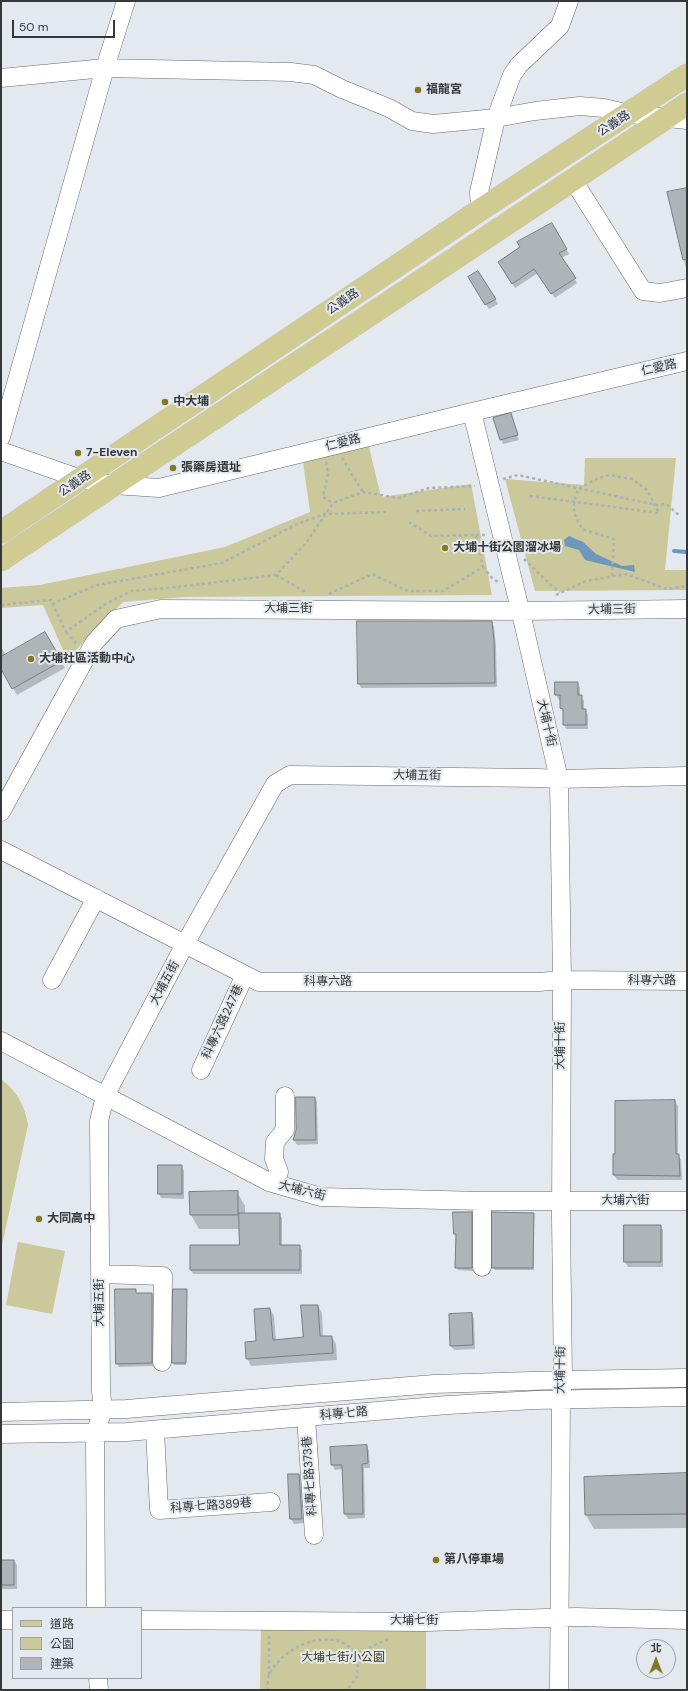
<!DOCTYPE html>
<html>
<head>
<meta charset="utf-8">
<style>
	body { margin:0 }
	#map { position:relative; width:688px; height:1691px; overflow:hidden; background:#e3e9ee; font-family:"DM Sans","Noto Sans TC",sans-serif }
	canvas { display:block }
	.frame { position:absolute; inset:0; border:2px solid #353739; pointer-events:none }
	.legend { position:absolute; left:12px; top:1607px; width:130px; height:72px; box-sizing:border-box; background:#e3e9ee; border:1px solid #9da2a6; margin:0; padding:5px 7px; list-style:none; font-size:12px; color:#353739 }
	.legend li { display:flex; align-items:center; gap:8px; height:20px }
	.legend b { width:20px; border:1px solid #9da2a6 }
	.north { position:absolute; left:636px; top:1639px; width:40px; height:40px; box-sizing:border-box; background:#e3e9ee; border:1px solid #9da2a6; border-radius:50%; rotate:0deg; font-size:11px; font-weight:700; line-height:16px; text-align:center; color:#353739 }
	.north::after { content:''; display:block; margin:auto; width:14px; height:18px; background:#817a20; clip-path:polygon(50% 0,100% 100%,50% 72%,0 100%) }
	.scale { position:absolute; left:12px; top:20px; width:103px; height:18px; box-sizing:border-box; border:2px solid #353739; border-top:0; padding-left:5px; font-size:12px; line-height:14px; white-space:nowrap; color:#353739; -webkit-text-stroke:3px #e3e9ee; paint-order:stroke }
</style>
</head>
<body>
<div id="map">
<canvas width="688" height="1691"></canvas>
<div class="frame"></div>
<ul class="legend">
<li><b style="height:5px;background:#d0cb90"></b>道路</li>
<li><b style="height:11px;background:#cbc89b"></b>公園</li>
<li><b style="height:11px;background:#afb4b9"></b>建築</li>
</ul>
<div class="north">北</div>
<div class="scale">50 m</div>
</div>
<script>
const c = document.querySelector('canvas').getContext('2d');
c.lineJoin = 'round';
function paint(path, color) {
  c.fillStyle = color;
  c.fill(path, 'evenodd');
}
function trace(path, color, width, dash) {
  c.strokeStyle = color;
  c.lineWidth = width;
  c.lineCap = dash ? 'butt' : 'round';
  c.setLineDash(dash || []);
  c.stroke(path);
}
function drawText(font, color, halo, rows, align = 'center') {
  c.font = font + ' "DM Sans","Noto Sans TC",sans-serif';
  c.lineWidth = 4;
  c.setLineDash([]);
  c.textBaseline = 'middle';
  c.strokeStyle = halo;
  c.fillStyle = color;
  for (const [text, x, y, turn = 0] of rows) {
    c.save();
    c.translate(x, y);
    c.rotate((+turn || 0) * Math.PI / 180);
    c.textAlign = isNaN(turn) ? turn : align;
    if (halo) c.strokeText(text, 0, 0);
    c.fillText(text, 0, 0);
    c.restore();
  }
}
const green = new Path2D(`
	M368,443L381,497L471,484L492,595L186,597L123,602L67,659L43,605L1,608V588L40,585L225,547L310,512L303,462Z
	M585,458H676L665,570H687V590L535,591L505,479L584,485Z
	M1,1079C17,1091 25,1106 28,1125L1,1250Z
	M18,1242L65,1251L52,1314L6,1305Z
	M261,1625L426,1626V1690H260Z`);
const water = new Path2D(`
	M569,536L583,542L596,554L622,566L634,565L635,572L585,560L579,550L565,546L564,540Z`);
const shadow = new Path2D(`
	M687,189V272L668,193Z
	M552,224L569,254L561,258L577,283L555,298L538,273L515,288L502,267Z
	M478,272L498,304L489,309L469,278Z
	M511,415L519,440L503,444L501,439Z
	M491,622L494,627L496,646L497,687L361,688L359,684Z
	M45,633L65,668L17,695L1,667V647L6,655Z
	M578,683L580,688V696L584,701V710L588,715V729H566L564,724V713L561,708V700H559L556,695Z
	M315,1098L317,1102L318,1144L297,1145L294,1140L296,1130Z
	M675,1101L678,1106V1155L681,1160L682,1180H617L614,1175V1155Z
	M181,1166L184,1171V1199L161,1198L159,1194Z
	M237,1192L245,1206V1214H279L282,1218V1246H299L302,1250V1274H193L191,1270L240,1246V1229H199L191,1215L190,1193Z
	M471,1213L473,1216V1271L458,1270L456,1267L457,1237L455,1234Z
	M533,1214L534,1217V1270H495L493,1267Z
	M625,1226H660L663,1230V1267H628L625,1262Z
	M135,1290L137,1294H152L154,1297L153,1366L119,1367L117,1363Z
	M186,1290V1365H174L173,1363Z
	M318,1306L322,1313L323,1337H332L336,1344L337,1360L251,1366L247,1358L257,1342L270,1309L274,1316L276,1341L304,1338Z
	M472,1314L474,1319L475,1349L454,1350L451,1346Z
	M367,1446L369,1451L370,1468H364L365,1518L348,1519L345,1514L343,1469L335,1470L332,1465Z
	M299,1475L301,1479L304,1523L294,1524L291,1519Z
	M687,1475V1528L594,1529L586,1515L585,1478Z
	M1,1561H14L17,1565V1589H1Z`);
const stream = new Path2D(`
	M674,551L687,552`);
const building = new Path2D(`
	M687,188V259L683,260L667,192Z
	M552,223L567,249L559,253L576,278L551,294L534,269L512,284L498,262L520,247L517,242Z
	M478,271L496,299L485,305L468,277Z
	M511,413L518,435L500,440L493,418Z
	M357,621H492L494,641L495,683L358,684Z
	M45,632L62,661L12,689L1,669V657Z
	M555,682H578V695H582V709H586V725H563V709L560,708V695H555Z
	M296,1097H315L316,1140H293L296,1130Z
	M675,1100L676,1154H679L680,1176L613,1175V1154H615V1101Z
	M158,1165H182V1194H158Z
	M238,1191V1215H190L189,1192Z
	M453,1212H472V1268H455L456,1234H454Z
	M492,1212L534,1213L533,1268H492Z
	M239,1213H280V1245H300V1270H190V1245H239Z
	M624,1225H661V1262H624Z
	M115,1289H136V1293H152V1363L116,1364Z
	M173,1289H187L186,1363H172Z
	M301,1305H318L320,1336H332L333,1353L246,1359L245,1342L256,1341L254,1309L270,1308L273,1340L294,1338L303,1337Z
	M472,1313L473,1345L450,1346L449,1314Z
	M367,1445L368,1463L362,1464L363,1514H344L342,1465H331L330,1447Z
	M687,1473V1514L585,1515L584,1477Z
	M288,1474H299L302,1519H290Z
	M1,1560H14V1585H1Z`);
const path = new Path2D(`
	M342,458L363,492
	M326,462L328,474L323,497L333,503
	M503,479L518,475L656,505L666,504L680,516
	M530,496L659,513L647,490L632,479L610,475L598,478L578,489C572,508 572,512 582,529L614,539L612,576
	M416,511L465,509
	M476,535H488
	M524,559L552,586L560,592
	M483,567L492,578L498,582
	M276,575L307,593
	M329,594L372,574L408,591H443L483,567L476,535L431,536L409,522
	M556,595L586,581L626,574L667,589L687,586
	M52,604L97,585L222,563L297,524L325,514L389,512
	M1,605L51,600L66,632L104,605L131,591L178,587L276,575L306,543L333,503L363,492L398,498L429,488L475,486
	M66,632L77,644
	M358,1653L390,1638
	M269,1675V1636
	M268,1690C268,1686 267,1679 269,1675C281,1651 313,1634 339,1641C345,1643 352,1649 358,1653L357,1677L347,1690`);
const minor = new Path2D(`
	M1,78L105,68L291,72L314,75L342,89L389,108L412,121L433,124L496,118L535,111L580,106L604,108L630,114L687,120
	M573,180L643,291L660,293L687,288
	M480,210L479,192L496,118L512,75L519,65L560,26L569,1
	M472,412L524,626L559,779L562,980L561,1217L563,1380L561,1398L559,1690
	M1,437L105,68L126,1
	M1,451L81,479L113,485L159,488L472,412L687,361
	M1,812L94,643L116,619L161,609L520,611L687,609
	M1,850L259,982H539L562,980L687,981
	M52,980L96,898
	M1,1041L269,1182L321,1197L482,1201H687
	M201,1070L245,975
	M275,1184L279,1172L274,1159L275,1142L285,1130V1096
	M482,1267V1201
	M100,1274L163,1276L162,1362
	M1,1412L126,1409L434,1384L563,1380L687,1378
	M306,1417L314,1535
	M155,1430L159,1510L271,1502
	M1,1434L127,1432L448,1405L535,1400L687,1397
	M96,1608L95,1434L103,1410L101,1391L99,1121L105,1096L185,944L275,784L290,775L538,778L559,779L687,776
	M1,1620H13
	M141,1620L428,1622L576,1617L687,1620
	M98,1678L99,1690`);
const major = new Path2D(`
	M1,532L480,210L687,75
	M1,560L687,104`);
const markers = [
	[418,90,4,"#817a20"],
	[165,402,4,"#817a20"],
	[78,453,4,"#817a20"],
	[173,468,4,"#817a20"],
	[445,548,4,"#817a20"],
	[31,659,4,"#817a20"],
	[39,1219,4,"#817a20"],
	[436,1560,4,"#817a20"]
];
const poiNames = [
	["福龍宮",426,90],
	["中大埔",173,402],
	["7-Eleven",86,453],
	["張藥房遺址",181,468],
	["大埔十街公園溜冰場",453,548],
	["大埔社區活動中心",39,659],
	["大同高中",47,1219],
	["第八停車場",444,1560]
];
const streetNames = [
	["公義路",614,124,-33],
	["公義路",343,302,-34],
	["仁愛路",659,368,-13],
	["仁愛路",343,443,-14],
	["公義路",75,484,-34],
	["大埔三街",288,609],
	["大埔三街",612,610,-1],
	["大埔十街",546,723,77],
	["大埔五街",417,776,1],
	["科專六路",652,981],
	["科專六路",328,982],
	["大埔五街",165,983,-62],
	["科專六路247巷",223,1022,-65],
	["大埔十街",561,1046,-90],
	["大埔六街",302,1191,14],
	["大埔六街",625,1201],
	["大埔五街",100,1303,-90],
	["大埔十街",561,1370,-89],
	["科專七路",344,1414,-5],
	["科專七路373巷",310,1476,-94],
	["科專七路389巷",211,1506,-4],
	["大埔七街",414,1621]
];
const parkNames = [
	["大埔七街小公園",343,1658]
];
paint(green, '#cbc89b');
paint(water, '#6d97bb');
paint(shadow, '#0003');
trace(stream, '#6d97bb', 4);
paint(building, '#afb4b9');
trace(building, '#787d81', 1);
trace(minor, '#656a6e', 19);
trace(major, '#c6c7c8', 23);
trace(path, '#acb1b5', 2.5, [3, 3]);
trace(minor, '#fff', 18);
trace(major, '#d0cb90', 22);
for (const [x, y, r, color] of markers) {
  const dot = new Path2D();
  dot.arc(x, y, r, 0, 2 * Math.PI);
  c.fillStyle = color;
  c.fill(dot);
  trace(dot, '#e3e9ee', 1.5);
}
drawText('bold 12px', '#353739', '#e3e9ee', poiNames, 'left');
drawText('12px', '#353739', '#e3e9ee', streetNames);
drawText('12px', '#444117', '#e3e9ee', parkNames);
</script>
</body>
</html>
